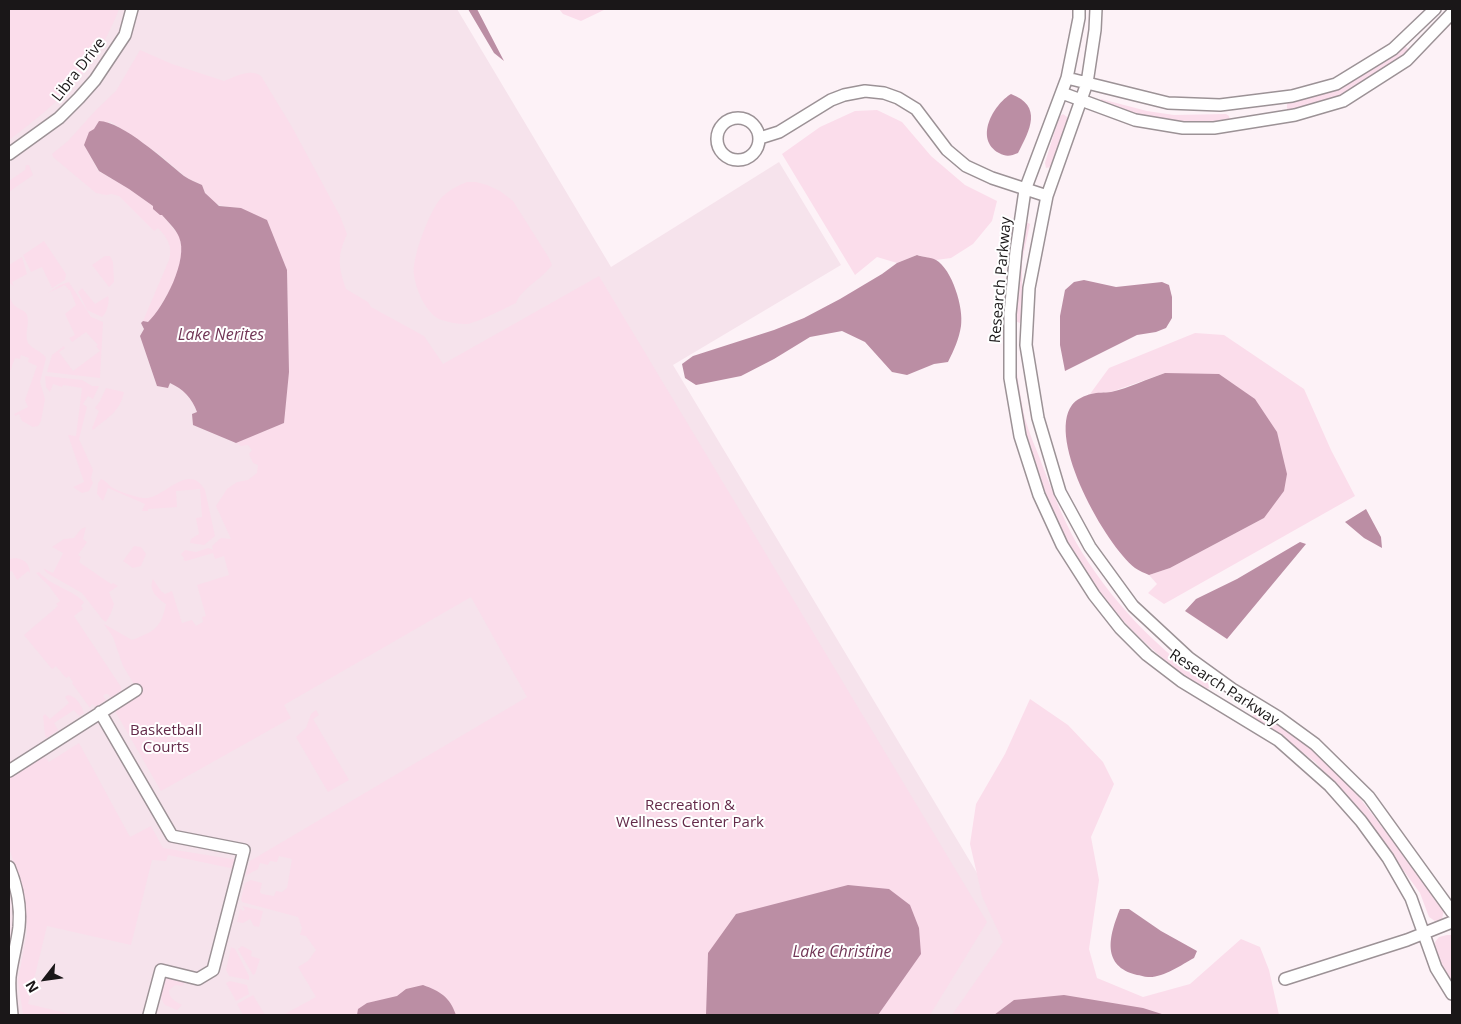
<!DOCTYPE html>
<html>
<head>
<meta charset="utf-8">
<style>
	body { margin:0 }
	#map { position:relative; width:1461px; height:1024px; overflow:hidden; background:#fdf2f7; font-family:"Open Sans",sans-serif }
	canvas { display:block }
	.frame { position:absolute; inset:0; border:10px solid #1a1718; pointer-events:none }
	.north { position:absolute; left:20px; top:954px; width:50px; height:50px; -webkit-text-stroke:4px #fff; paint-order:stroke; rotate:240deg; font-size:14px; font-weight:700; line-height:20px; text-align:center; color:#1a1718 }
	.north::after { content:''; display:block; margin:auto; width:18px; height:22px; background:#1a1718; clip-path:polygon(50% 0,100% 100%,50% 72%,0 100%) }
</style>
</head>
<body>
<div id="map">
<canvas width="1461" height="1024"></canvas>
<div class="frame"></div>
<div class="north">N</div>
</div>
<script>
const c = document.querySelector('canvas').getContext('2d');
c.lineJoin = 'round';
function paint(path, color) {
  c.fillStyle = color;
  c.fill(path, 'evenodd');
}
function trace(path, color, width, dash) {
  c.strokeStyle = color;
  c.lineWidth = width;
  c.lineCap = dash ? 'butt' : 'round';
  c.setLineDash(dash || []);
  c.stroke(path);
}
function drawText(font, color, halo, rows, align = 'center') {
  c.font = font + ' "Open Sans",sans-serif';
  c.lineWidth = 4;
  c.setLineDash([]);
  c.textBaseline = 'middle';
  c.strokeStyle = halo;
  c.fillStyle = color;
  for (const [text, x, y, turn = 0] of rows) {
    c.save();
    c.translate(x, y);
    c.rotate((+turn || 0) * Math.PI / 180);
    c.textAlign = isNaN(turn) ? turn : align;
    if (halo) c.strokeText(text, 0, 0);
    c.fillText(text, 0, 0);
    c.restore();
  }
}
const built = new Path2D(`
	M9,9H457L611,267L779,162L841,265L673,365L1062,1015H9Z`);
const green = new Path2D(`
	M9,9H119C116,18 112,25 108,34C84,81 50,109 9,140Z
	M559,9H606L581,21L563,14Z
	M1405,46L1408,49V54L1367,81L1338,96L1291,111L1287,109V104L1348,84L1374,68Z
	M140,50L172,64L224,81C235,77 250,68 261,76L292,127L340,216L347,234C337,257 338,265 346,289L368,302L371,307L424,336L443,364L599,276L987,922L930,1015H283L316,997L298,967L308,961L316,950L306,936L300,935L302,928L298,917L242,902L241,899L245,883L251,880L262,883L260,892L262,894L274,896L276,891L282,892L287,888L292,859L279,856L277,862L270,861L268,865L260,863L258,869L245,876L250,861L527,697L471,597L284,705L291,718L161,791L115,711L140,694L123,666L113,637L104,624L132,640C154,631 161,629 166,604C157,598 148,590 153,579L161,591L165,594L172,591L182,623L192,620L196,626L203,622L202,617L206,616L197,585L229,575L224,556L215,559L213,553L186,561L183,560L184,558L181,554L185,550L196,552L208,548L213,550L212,546L221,538L231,539L216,506L227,489L237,482L248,480L257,473L258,465L253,463L249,454L252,450L248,445L241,446L236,443L284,423L289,372L287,270L241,208C221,206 210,206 202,185L186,177L159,154L110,121L84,145L98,171L129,189L153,206V209L162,215L180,237L182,255L176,280L154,316L147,322L143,321L169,260C173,246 167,237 158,228L154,231L119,196L112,194L106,195L96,193L53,157L52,154L68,141L96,110L116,91Z
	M1101,99L1147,111L1174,115L1226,114L1229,116L1230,121L1188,125L1157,121L1100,102Z
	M877,110L902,122L931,156L965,185L997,201L992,221L973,244L951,258L936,260L917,255L897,263L877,257L855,275L782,154L820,127L855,111Z
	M1063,114L1067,117V121L1051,167L1046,168L1045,163L1059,117Z
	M26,165H29L33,175L9,192V181L25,170Z
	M467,182H476L487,185L500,191L513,201L549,258L552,265C542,279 521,289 516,303C506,308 476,323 467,324C461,325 441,321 437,318C425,310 416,290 414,275C411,259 430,210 441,198C449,190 457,186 467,182Z
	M1026,222L1030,224L1022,261V317L1020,323L1015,321L1018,263Z
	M44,241L66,274L65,280L52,288L42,267L31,272L23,255Z
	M105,256H110L113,262L114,282L109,287L92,265Z
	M22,257L27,274L12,282L14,286L9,283V265Z
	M69,282L91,317L103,322L100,378L47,372L52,355L64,346L65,348L59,352L73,371L100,351L96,346L98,345L86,332L72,342L69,338L75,335L65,314L76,305L70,290H69L65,285L48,293L60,285Z
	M82,288L95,304L108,296C110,301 107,313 102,317L87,310L78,292Z
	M9,295C10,298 12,303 14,305C19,310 24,309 27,315C30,324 24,334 28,343C33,350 42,351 46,358L40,382L45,399L41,421L38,426L33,427L22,421L19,414L15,416L14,414L28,407L25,400L37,366L28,362L29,358L21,355L20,359L15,358L9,374Z
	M1195,333L1224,335L1304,389L1331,450L1355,496L1164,604L1148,593L1157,584L1149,575L1170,568L1264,518L1165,373L1111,392L1090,394L1109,368Z
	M1014,373H1017C1019,386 1021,400 1024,414C1028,432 1037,450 1043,467C1053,493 1063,519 1077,544C1108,597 1156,649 1208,683L1209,688L1203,691C1171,666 1139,640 1113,609C1066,554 1034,485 1020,414C1017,401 1016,387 1014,373Z
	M45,376L82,380L92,386H99L93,399L88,396L83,404L87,407L79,439L93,470L91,478L93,483L89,491L82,493L73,487L84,482L68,435L76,436L82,388L63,385L62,387L53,384L50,392L46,387Z
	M106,388L124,392C120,412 107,418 93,430L92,428L99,411L95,408L100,401Z
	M101,479C106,481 107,483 110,486C116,491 136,497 143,498C163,501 188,460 205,490L215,536L204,545L190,543L191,539L199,534L196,518L202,517L200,489L176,491L177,507L148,509V511H142L145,504L108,488L103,501L97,494L98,483Z
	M86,527L83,539L87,542L78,555L81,557L79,562L111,584L113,583L118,586L109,592L114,604L111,613L106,622L103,620L82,593L47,573L43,568L53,573L63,553L52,547L64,539L74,538L81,529Z
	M134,546L141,547L146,554L141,566L133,568L123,561Z
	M16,558C25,560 29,563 30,573L28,571L17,580L12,571L9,572V559Z
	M39,572C51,586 71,589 84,602L81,606L83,609L74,616L121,687V691L111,698L108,694H105L103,696L106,700L96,707L92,704L90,708L72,683L73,682L69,676L66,678L56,666L52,669L24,635L58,606L56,604L60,601L49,586L36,573Z
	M68,695C76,696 82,706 84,713L79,716L74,710L54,723L58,730L47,738L45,735L43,716L45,714L50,719L69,703L65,697Z
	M1030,699L1068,725L1103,762L1114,784L1091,837L1099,880L1089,949L1097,978L1143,997L1190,984L1241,939L1260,947L1269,970L1279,1015H952L1003,942L982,896L970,844L976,804L1005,754Z
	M316,710L319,715L313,719L349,780L328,792L296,737L306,728L311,714Z
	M1255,712L1268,716L1316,751L1359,797L1428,887L1444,910L1442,919L1435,921L1429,917L1420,893L1381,840L1357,809L1315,762L1274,731L1252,718Z
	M79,743L130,837L151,826L163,848L238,860L235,869L168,855L166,861L152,860L131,945L47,926L28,1004L75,1015H23L18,980L27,933L26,912L24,893L9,848V777L40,755H43L49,762Z
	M242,906L263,911L259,927L254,926L250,919L243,923L237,922L240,909L243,911L245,909Z
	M1447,935H1452V984C1444,971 1435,958 1435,942L1439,937Z
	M242,946L252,951L251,956L260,959L255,974L253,975L238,949Z
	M231,947L235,949L249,976V980L229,976L226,970Z
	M171,978L185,983L182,986L175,985L169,990C169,998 174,1001 182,1005L177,1010L165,1005C159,998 160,987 165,979Z
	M230,981L247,985L249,994L236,1001L226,983Z
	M253,995L265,1015H243L237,1004Z`);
const water = new Path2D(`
	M468,9H477L504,61L494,53Z
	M1011,94C1043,106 1030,130 1018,153C1011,156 1006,157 999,153C974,139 993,105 1011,94Z
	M99,121C123,122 164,160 184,176C190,180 196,182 202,185L205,193L219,206L241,208L267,220L287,270L289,372L284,423L236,443L193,425L192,414L197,412C192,398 183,389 170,383L168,388L157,386L140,336L144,329L141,323L143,321L148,322C164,307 189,259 179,237C176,229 167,221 162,215H160L153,209V206L129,189L99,171L84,145L89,132L94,129Z
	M917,255C922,257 931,257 936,260C952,269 964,308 961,326C959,339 954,350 948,362L934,364L907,375L892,372L865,342L842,331L810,337L774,359L741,376L696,385L685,378L682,364L693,356L774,330L804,318L840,299L882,274L897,263Z
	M1084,280L1116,287L1162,282L1169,285L1172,297V318L1166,328L1156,332L1137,335L1065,371L1060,345V316L1065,290L1074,282Z
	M1165,373L1219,374L1255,399L1277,432L1287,474L1284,491L1264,518L1170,568L1149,575C1145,573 1139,571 1135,568C1106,545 1046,440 1072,405C1075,400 1086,395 1091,394C1098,392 1104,393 1111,392C1129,388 1147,379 1165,373Z
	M1366,509L1381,537L1382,548L1364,538L1345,522Z
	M1300,542L1306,544L1227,639L1185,611L1196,599L1237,579Z
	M848,885L889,889L910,905L919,928L921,954L878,1015H706L708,953L736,914Z
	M1120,909H1129L1161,931L1197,951L1194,958C1181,965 1163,978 1148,977C1144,977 1140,975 1137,975C1101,966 1109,936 1120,909Z
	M423,985C440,991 450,997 456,1015H357L358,1009L367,1003L397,996L406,989Z
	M1064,995L1143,1008L1165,1015H994L1014,1000Z`);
const minor = new Path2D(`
	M1079,9V18L1067,78L1025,190L1016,251L1010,314V378L1020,436L1039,495L1062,545L1094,595L1120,628L1147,655L1181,681L1278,740L1330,786L1361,821L1388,858L1411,898L1436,968L1452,994
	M1096,9L1095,30L1087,83L1047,196L1029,288L1026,345L1038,418L1060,492L1090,547L1133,606L1189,658L1232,689L1278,717L1315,744L1369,797L1452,912
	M1067,78L1168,103L1220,105L1292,96L1336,84L1393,49L1435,9
	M1062,93L1135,120L1183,128H1214L1295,115L1343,101L1407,60L1452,13
	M717 139a21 21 0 1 1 42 0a21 21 0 1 1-42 0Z
	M760,138L779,132L831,100L844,95L865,91L884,93L898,98L916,109L947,150L966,166L992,178L1047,196
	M9,154L59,118L79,98L95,80L125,35L132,9
	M100,712L172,836L244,850L213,970L198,979L161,970L149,1015
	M9,771L136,690
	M9,867C17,886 21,906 19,927C17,944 12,960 10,977C9,990 11,1002 12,1015
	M1285,979L1407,940L1452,922`);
const streetNames = [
	["Libra Drive",79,70,-52],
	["Research Parkway",1001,280,-85],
	["Research Parkway",1224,688,33]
];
const parkNames = [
	["Basketball",166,731],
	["Courts",166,748],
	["Recreation &",690,806],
	["Wellness Center Park",690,823]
];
const waterNames = [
	["Lake Nerites",221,335],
	["Lake Christine",842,952]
];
paint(built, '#f6e3ec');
paint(green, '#fbddeb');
paint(water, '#bb8ea4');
trace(minor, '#9c9296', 14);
trace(minor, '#fff', 11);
drawText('15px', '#1a1718', '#fff', streetNames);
drawText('15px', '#632a49', '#fff', parkNames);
drawText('italic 16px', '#723757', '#fff', waterNames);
</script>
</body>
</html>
